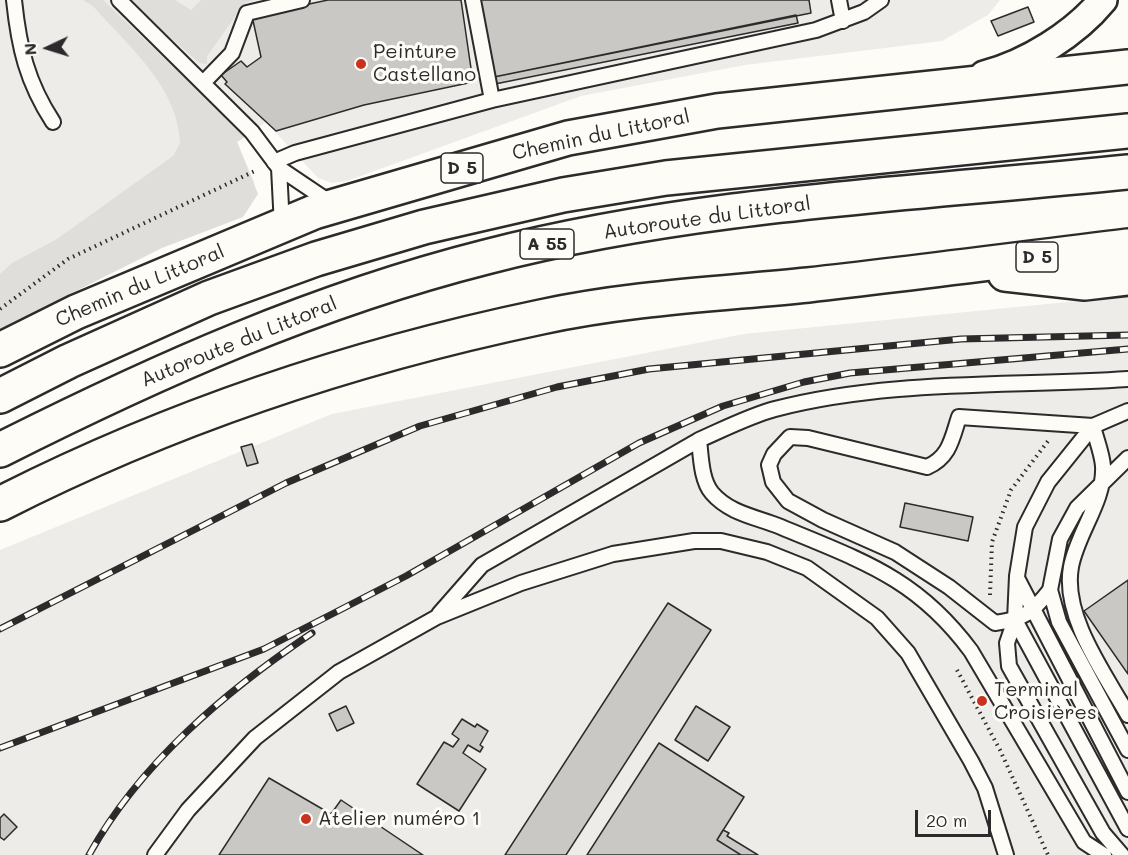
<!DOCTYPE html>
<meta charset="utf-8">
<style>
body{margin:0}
#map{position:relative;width:1128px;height:855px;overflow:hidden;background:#fdfcf7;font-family:Mali,sans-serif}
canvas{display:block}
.north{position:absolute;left:18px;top:18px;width:60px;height:60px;-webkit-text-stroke:4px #fdfcf7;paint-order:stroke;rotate:266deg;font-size:16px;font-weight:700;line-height:24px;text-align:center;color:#2b2b2b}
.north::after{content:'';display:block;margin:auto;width:21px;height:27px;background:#2b2b2b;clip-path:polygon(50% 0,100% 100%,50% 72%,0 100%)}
.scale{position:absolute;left:915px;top:810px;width:76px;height:27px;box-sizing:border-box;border:3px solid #2b2b2b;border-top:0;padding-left:8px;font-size:18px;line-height:21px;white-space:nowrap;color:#2b2b2b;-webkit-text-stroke:4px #fdfcf7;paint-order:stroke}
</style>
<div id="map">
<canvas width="1128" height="855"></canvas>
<div class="north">N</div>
<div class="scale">20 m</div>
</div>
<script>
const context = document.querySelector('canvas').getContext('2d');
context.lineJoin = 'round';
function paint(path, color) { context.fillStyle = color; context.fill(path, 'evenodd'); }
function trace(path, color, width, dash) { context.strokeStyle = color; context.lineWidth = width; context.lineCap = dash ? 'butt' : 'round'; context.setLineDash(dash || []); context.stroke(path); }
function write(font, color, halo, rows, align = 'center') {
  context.font = font + ' Mali,sans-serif'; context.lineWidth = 6; context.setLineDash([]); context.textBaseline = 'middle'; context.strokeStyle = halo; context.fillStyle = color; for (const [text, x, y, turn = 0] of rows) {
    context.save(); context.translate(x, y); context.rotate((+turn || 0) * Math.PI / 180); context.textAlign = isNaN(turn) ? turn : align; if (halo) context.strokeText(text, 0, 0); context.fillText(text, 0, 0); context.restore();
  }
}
paint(new Path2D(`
 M0,0H1000L988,15L942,41L745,65L581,96L347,181L332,183L318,178L266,122L237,142L255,184L0,325Z
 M1128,296V855H0V550L332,414L744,334Z`), '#edece8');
paint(new Path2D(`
 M83,0H103L246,136L237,142L258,194L243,217L162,248L0,329V274L12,263L57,239L173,156L180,143C178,86 128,46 93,6Z
 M128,0H175L191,10L201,0H254L245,3L207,56V64L199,63Z`), '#dfdeda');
const building = new Path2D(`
 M328,0H461L473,82L364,105L276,131L225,84L227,82L221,75L241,61L247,67L261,57L252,16Z
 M478,0H809L811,13L494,77Z
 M1028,7L1034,22L998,36L991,21Z
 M796,15L798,23L495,84L494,77Z
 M252,444L258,463L247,466L241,447Z
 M905,503L973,517L968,541L900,527Z
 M1128,580V674L1084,611Z
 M668,603L711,630L566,855H505Z
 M346,706L354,723L337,731L329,714Z
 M696,706L730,727L708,761L675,740Z
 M462,719L475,727L477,724L488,731L480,745L483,747L480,752L468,745L463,753L486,769L459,811L417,784L444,742L453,747L459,739L452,734Z
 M659,743L744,797L717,840L741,855H587Z
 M269,778L331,814L341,800L423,855H219Z
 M4,814L17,827L4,840L0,837V818Z
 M723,830L729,833L727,836L758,855H741L717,840Z`);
paint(building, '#c9c8c4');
trace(building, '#2b2b2b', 1.5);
const service = new Path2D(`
 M14,0C19,48 27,82 53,122
 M119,0L252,132L279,168L331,203
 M473,0L492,100
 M839,0L843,21
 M203,83L232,53L247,13L302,0
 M274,162L295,153L492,100L816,30L864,12L881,0
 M279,168L282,226
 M1093,426C1096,439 1102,453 1103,466C1105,501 1077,533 1071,567C1062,616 1105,674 1128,715
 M1128,458L1077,508L1060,539L1050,590L1059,622L1128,750
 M1017,578L1128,792
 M1050,590C1032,613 1024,619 995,623L949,587L895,552L823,520L788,501L773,482L769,465L774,454L790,437L808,438L927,467C950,457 952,438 959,417L1093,426
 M439,614L482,565L699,440
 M1015,620L1128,829
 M155,855L188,810L255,738L339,672L437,617L521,583L613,554L694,541H721L767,552L807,568L877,618L908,653L971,761L985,788L1006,855
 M1104,855L1084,842L971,651C917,578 862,561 781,527C757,517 730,514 712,493C701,480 701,456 699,440C724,429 749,416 775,409C890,379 1011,387 1128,379
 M1122,855L1103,833L1009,666L1007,643L1015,620L1017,576L1025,527L1048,482L1093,426L1128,411`);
const minor = new Path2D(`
 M984,75C1027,64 1075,34 1103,0`);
const primary = new Path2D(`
 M1005,274L1085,283L1128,278
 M0,350L76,312L314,212L568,138L717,111L1128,67
 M0,504C169,418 355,356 541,317C629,298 719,294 808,285C915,273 1021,259 1128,246`);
const motorway = new Path2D(`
 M0,396L69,361L209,298L316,259L424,227L563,195L666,178L1128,131
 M0,450C157,371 316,300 486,257C695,203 914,194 1128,172`);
trace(service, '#2b2b2b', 18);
trace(minor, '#2b2b2b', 32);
trace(primary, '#2b2b2b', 38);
trace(motorway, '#2b2b2b', 38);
trace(new Path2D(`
 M0,309L68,259L257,170
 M990,595L992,542L1011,490L1048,441
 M957,670L1000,750L1048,855`), '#2b2b2b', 4, [1.5, 4.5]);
trace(service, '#fdfcf7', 14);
trace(minor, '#fdfcf7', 27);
trace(primary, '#fdfcf7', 33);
trace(motorway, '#fdfcf7', 33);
const rail = new Path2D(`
 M0,629L286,483L420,426L557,387L649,369L961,339L1128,335
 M0,748L264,649L406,576L639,443L723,406L804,382L850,373L1128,349
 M89,855C140,763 226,691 312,633`);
trace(rail, '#2b2b2b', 7);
trace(rail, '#fdfcf7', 4.5, [14]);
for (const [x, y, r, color] of [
 [361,64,6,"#c8321e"],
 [982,701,6,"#c8321e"],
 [306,819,6,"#c8321e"]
]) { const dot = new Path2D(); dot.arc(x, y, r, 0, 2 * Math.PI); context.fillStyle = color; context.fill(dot); trace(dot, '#fdfcf7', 2); }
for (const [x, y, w] of [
 [462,168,42],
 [547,244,54],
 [1037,257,42]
]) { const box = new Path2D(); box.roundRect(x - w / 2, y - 15, w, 30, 4.5); context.fillStyle = '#fdfcf7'; context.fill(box); trace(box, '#2b2b2b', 1.5); }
write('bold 18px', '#2b2b2b', null, [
 ["D 5",462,168],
 ["A 55",547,244],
 ["D 5",1037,257]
]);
write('20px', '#2b2b2b', '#fdfcf7', [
 ["Peinture",373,52],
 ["Castellano",373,75],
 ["Terminal",994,690],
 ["Croisières",994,713],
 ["Atelier numéro 1",318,819]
], 'left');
write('20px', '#2b2b2b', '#fdfcf7', [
 ["Chemin du Littoral",601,135,-12],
 ["Autoroute du Littoral",707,218,-8],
 ["Chemin du Littoral",140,286,-23],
 ["Autoroute du Littoral",239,342,-22]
]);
</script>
